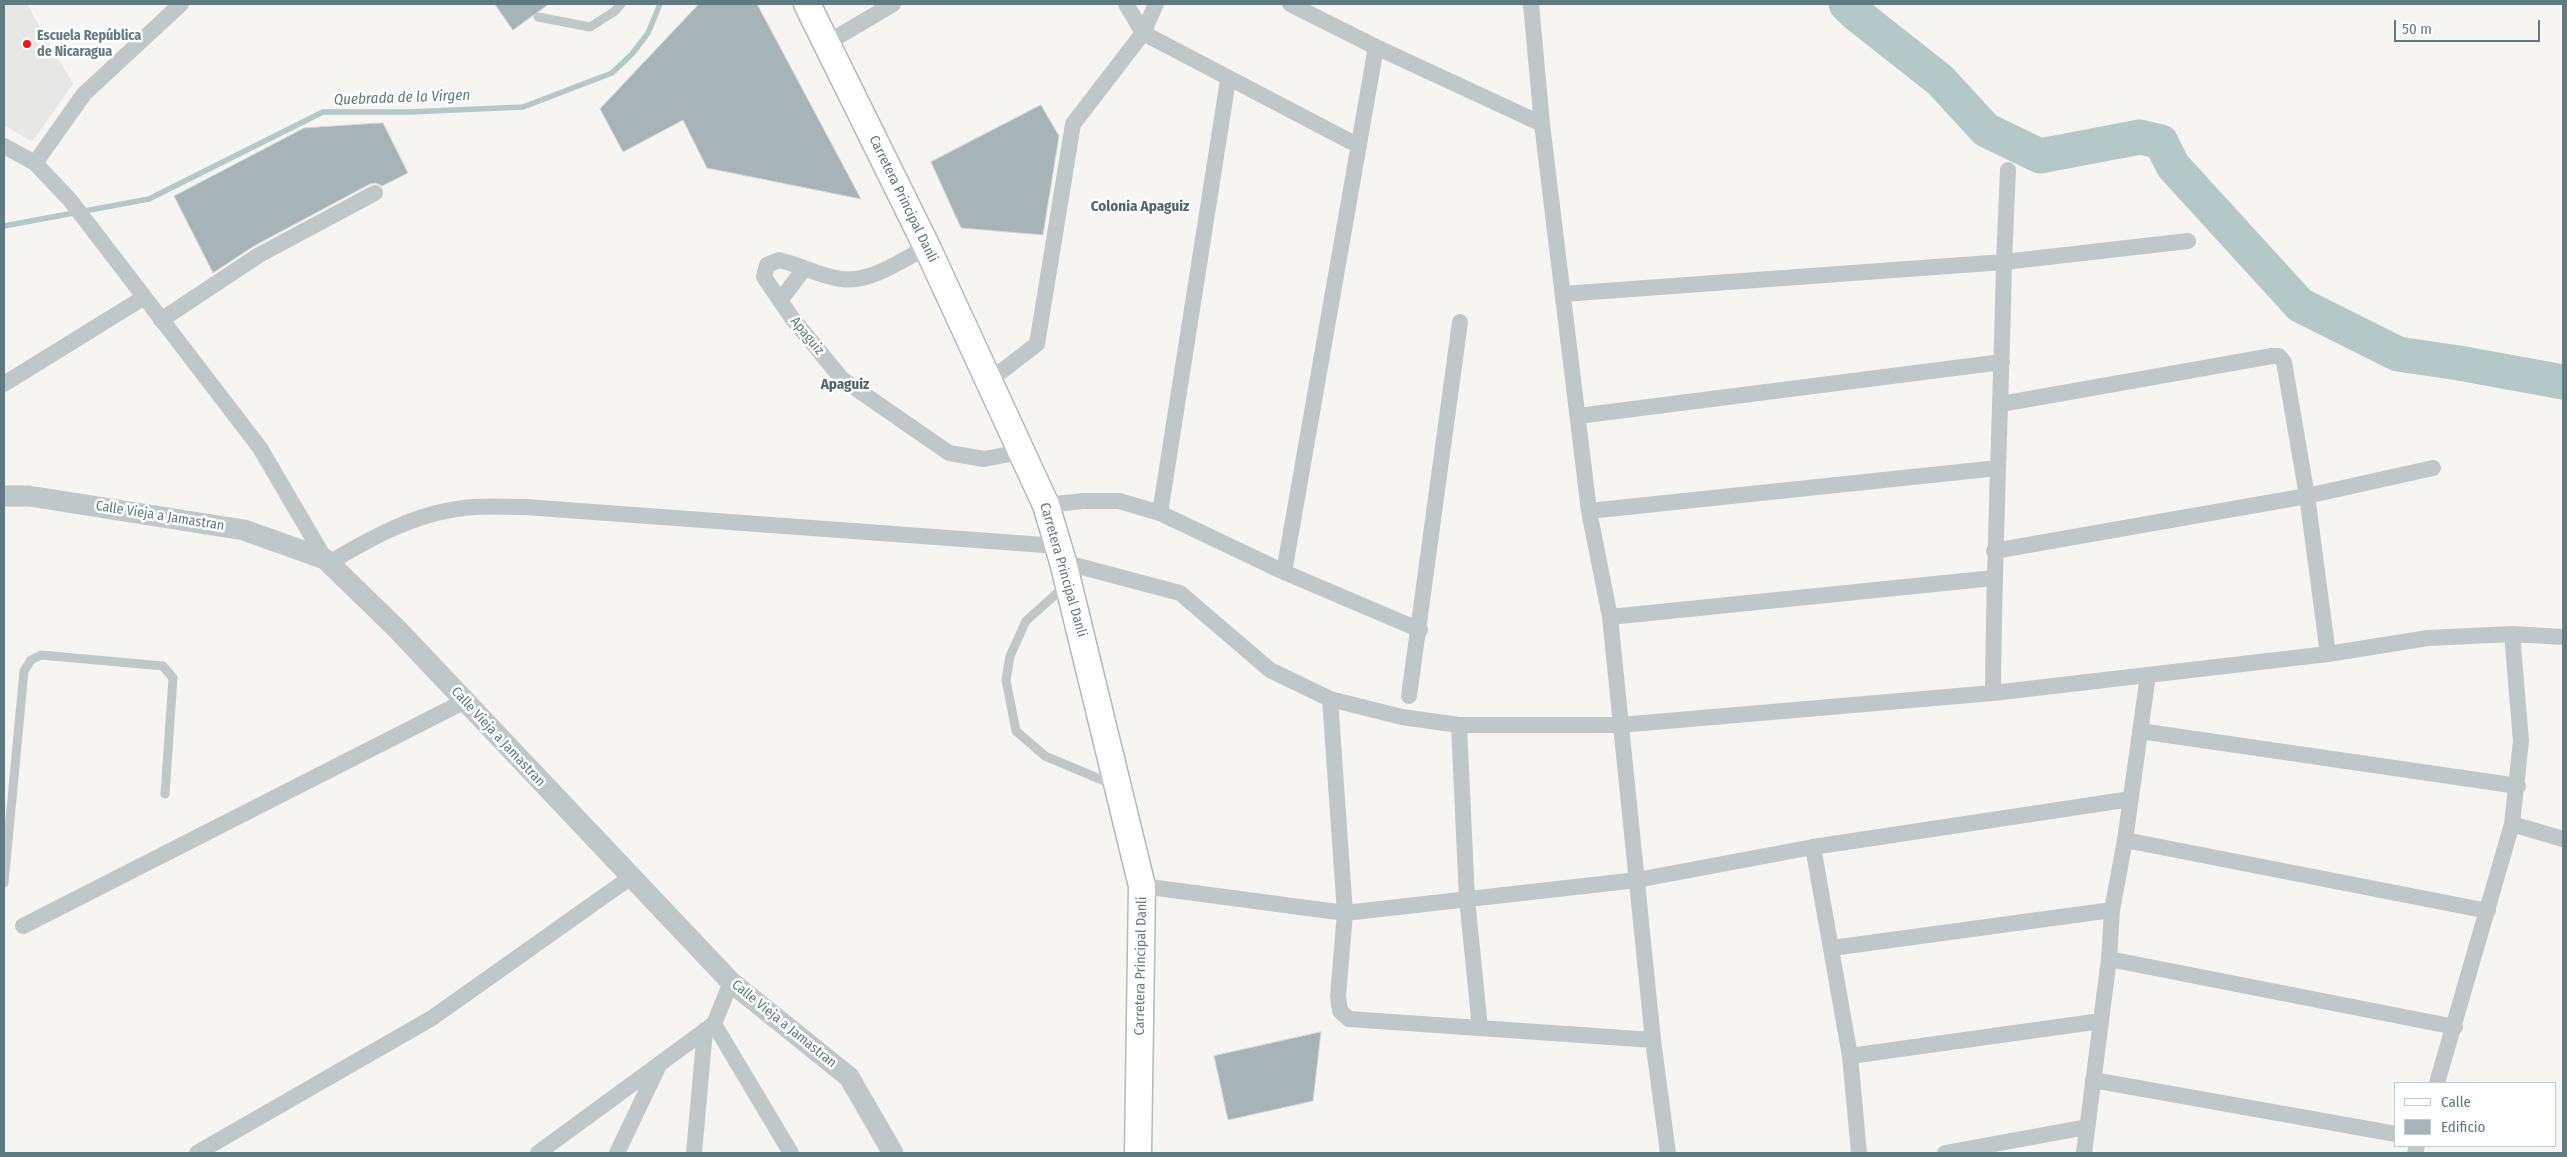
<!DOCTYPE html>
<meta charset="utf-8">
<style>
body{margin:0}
#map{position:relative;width:2567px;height:1157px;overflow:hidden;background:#f6f5f2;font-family:"Fira Sans Condensed",sans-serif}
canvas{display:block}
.frame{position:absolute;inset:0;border:5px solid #5f7a80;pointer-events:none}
.legend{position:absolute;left:2394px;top:1082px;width:162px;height:65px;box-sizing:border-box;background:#fff;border:1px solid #bfcacc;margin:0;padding:6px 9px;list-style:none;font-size:15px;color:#5f7a80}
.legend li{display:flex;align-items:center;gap:10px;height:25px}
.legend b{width:25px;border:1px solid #bfcacc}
.scale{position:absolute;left:2394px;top:20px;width:146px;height:22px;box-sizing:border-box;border:2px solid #5f7a80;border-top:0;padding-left:6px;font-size:15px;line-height:18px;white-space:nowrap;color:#5f7a80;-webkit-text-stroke:4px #fff;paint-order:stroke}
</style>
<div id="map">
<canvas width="2567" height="1157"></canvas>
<div class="frame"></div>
<ul class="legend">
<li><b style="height:6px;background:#fff"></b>Calle</li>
<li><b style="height:14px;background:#a7b4b7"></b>Edificio</li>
</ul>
<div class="scale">50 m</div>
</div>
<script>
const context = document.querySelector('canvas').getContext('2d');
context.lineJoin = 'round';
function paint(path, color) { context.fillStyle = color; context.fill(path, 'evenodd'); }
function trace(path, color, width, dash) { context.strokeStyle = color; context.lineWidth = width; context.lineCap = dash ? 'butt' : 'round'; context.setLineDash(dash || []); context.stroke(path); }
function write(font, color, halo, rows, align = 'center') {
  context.font = font + ' "Fira Sans Condensed",sans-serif'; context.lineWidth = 5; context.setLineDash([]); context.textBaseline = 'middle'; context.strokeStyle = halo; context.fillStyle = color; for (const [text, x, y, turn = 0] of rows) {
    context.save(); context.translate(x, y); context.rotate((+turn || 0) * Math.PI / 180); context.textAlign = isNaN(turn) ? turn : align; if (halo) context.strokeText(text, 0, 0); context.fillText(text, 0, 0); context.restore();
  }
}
paint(new Path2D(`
 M4,4H27L73,84L32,142L4,125Z`), '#e7e7e6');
trace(new Path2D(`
 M4,226L149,199L323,112H409L523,107L612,73L632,54L648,33L660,4`), '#b4c8c8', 5.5);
trace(new Path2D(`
 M1846,4L1855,13L1940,80L1986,130L2040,156L2140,137L2161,142L2173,166L2300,305L2398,354L2459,363L2563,382`), '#b4c8c8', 35);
const building = new Path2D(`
 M495,4H549L513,30Z
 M699,4H757L861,199L707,168L683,120L623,152L600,109Z
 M1041,105L1059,136L1043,235L961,228L931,162Z
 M383,123L408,173L382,186L376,183L370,184L254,246L213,273L174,196L304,128Z
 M1321,1032L1313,1101L1228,1120L1214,1056Z`);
paint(building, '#a7b4b7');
trace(building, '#d8d7d5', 1);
const primary = new Path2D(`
 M807,4L927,247L1046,505L1063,562L1142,886L1138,1153`);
trace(primary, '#b1b9bb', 29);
trace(new Path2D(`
 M538,17L590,27L615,11L621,4
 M1066,585L1026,621L1010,656L1006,680L1016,731L1045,756L1114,785
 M4,883L24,671L31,660L41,655L163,666L173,678L165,794`), '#c0c7c9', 9);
trace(new Path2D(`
 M1126,4L1143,33L1359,146
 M1290,4L1376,47L1542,124
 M1531,4L1542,124L1589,511L1610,617L1653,1040L1668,1153
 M827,43L893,4
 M4,146L35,163L70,200L260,448L325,559
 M35,163L84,94L181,4
 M2008,170L2004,262L2188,241
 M927,247C902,260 871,283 841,279C819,276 800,265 779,260L767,265L764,277L792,318L842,379L949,453L984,459L1020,452
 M1563,294L2004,262C2001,406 1994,549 1993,693
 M780,301L803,270
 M161,320L259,255L375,193
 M989,381L1037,344L1073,124L1143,33L1156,4
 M4,384L143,298
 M2001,404L2272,356H2279L2284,362L2307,496L2328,654
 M1578,416L2002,362
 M1046,505L1083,501H1119L1160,513L1284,572L1420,630
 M1589,511L1998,468
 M1160,513L1228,80
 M1994,551L2307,496L2433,468
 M1063,562L1180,593L1270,670L1330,699L1402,717L1459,725H1620L1993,693L2328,654L2428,638L2512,634L2563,637
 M329,563C374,536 421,510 475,507C492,506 509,507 525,507L1058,546
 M1284,572L1376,47
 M1610,617L1994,578
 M1409,696L1460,322
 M1330,699L1345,913L1338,996L1340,1011L1349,1019L1653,1040
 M1459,725L1467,899L1480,1028
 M2140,731L2518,786
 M2512,824L2563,839
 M2125,840L2488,911
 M1813,847L1850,1056L1859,1153
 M1142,886L1345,913L1637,880L1813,847L2131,799
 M23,926L465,701
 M1832,948L2112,910
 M2109,959L2455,1027
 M714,1024L791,1153
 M1850,1056L2101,1021
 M2093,1080L2396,1134
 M2437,1083L2512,824L2521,741L2512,634
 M197,1153L432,1018L631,877
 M538,1153L714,1024L731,982
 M617,1153L659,1065
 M694,1153L705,1030
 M1945,1153L2087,1127
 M2084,1153L2109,959L2112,910L2125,840L2148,675
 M2415,1153L2417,1146`), '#c0c7c9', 16);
trace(new Path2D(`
 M4,496H29L244,530L325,559L397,629L731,982L849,1077L893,1153`), '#c0c7c9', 21);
trace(primary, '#fff', 26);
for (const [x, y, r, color] of [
 [27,44,5,"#f1171c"]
]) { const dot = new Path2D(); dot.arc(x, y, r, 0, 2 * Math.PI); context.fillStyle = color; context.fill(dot); trace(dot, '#fff', 2); }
write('bold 14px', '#5f7a80', '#fff', [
 ["Escuela República",37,36],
 ["de Nicaragua",37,52]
], 'left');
write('14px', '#5f7a80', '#fff', [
 ["Carretera Principal Danli",903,199,64],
 ["Apaguiz",807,336,51],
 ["Calle Vieja a Jamastran",160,516,9],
 ["Carretera Principal Danli",1063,570,74],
 ["Calle Vieja a Jamastran",498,737,47],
 ["Carretera Principal Danli",1141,966,-89],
 ["Calle Vieja a Jamastran",784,1024,39]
]);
write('italic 15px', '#597b7c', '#fff', [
 ["Quebrada de la Virgen",402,98,-2]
]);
write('bold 15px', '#51666a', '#fff', [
 ["Colonia Apaguiz",1140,207],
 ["Apaguiz",845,385]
]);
</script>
